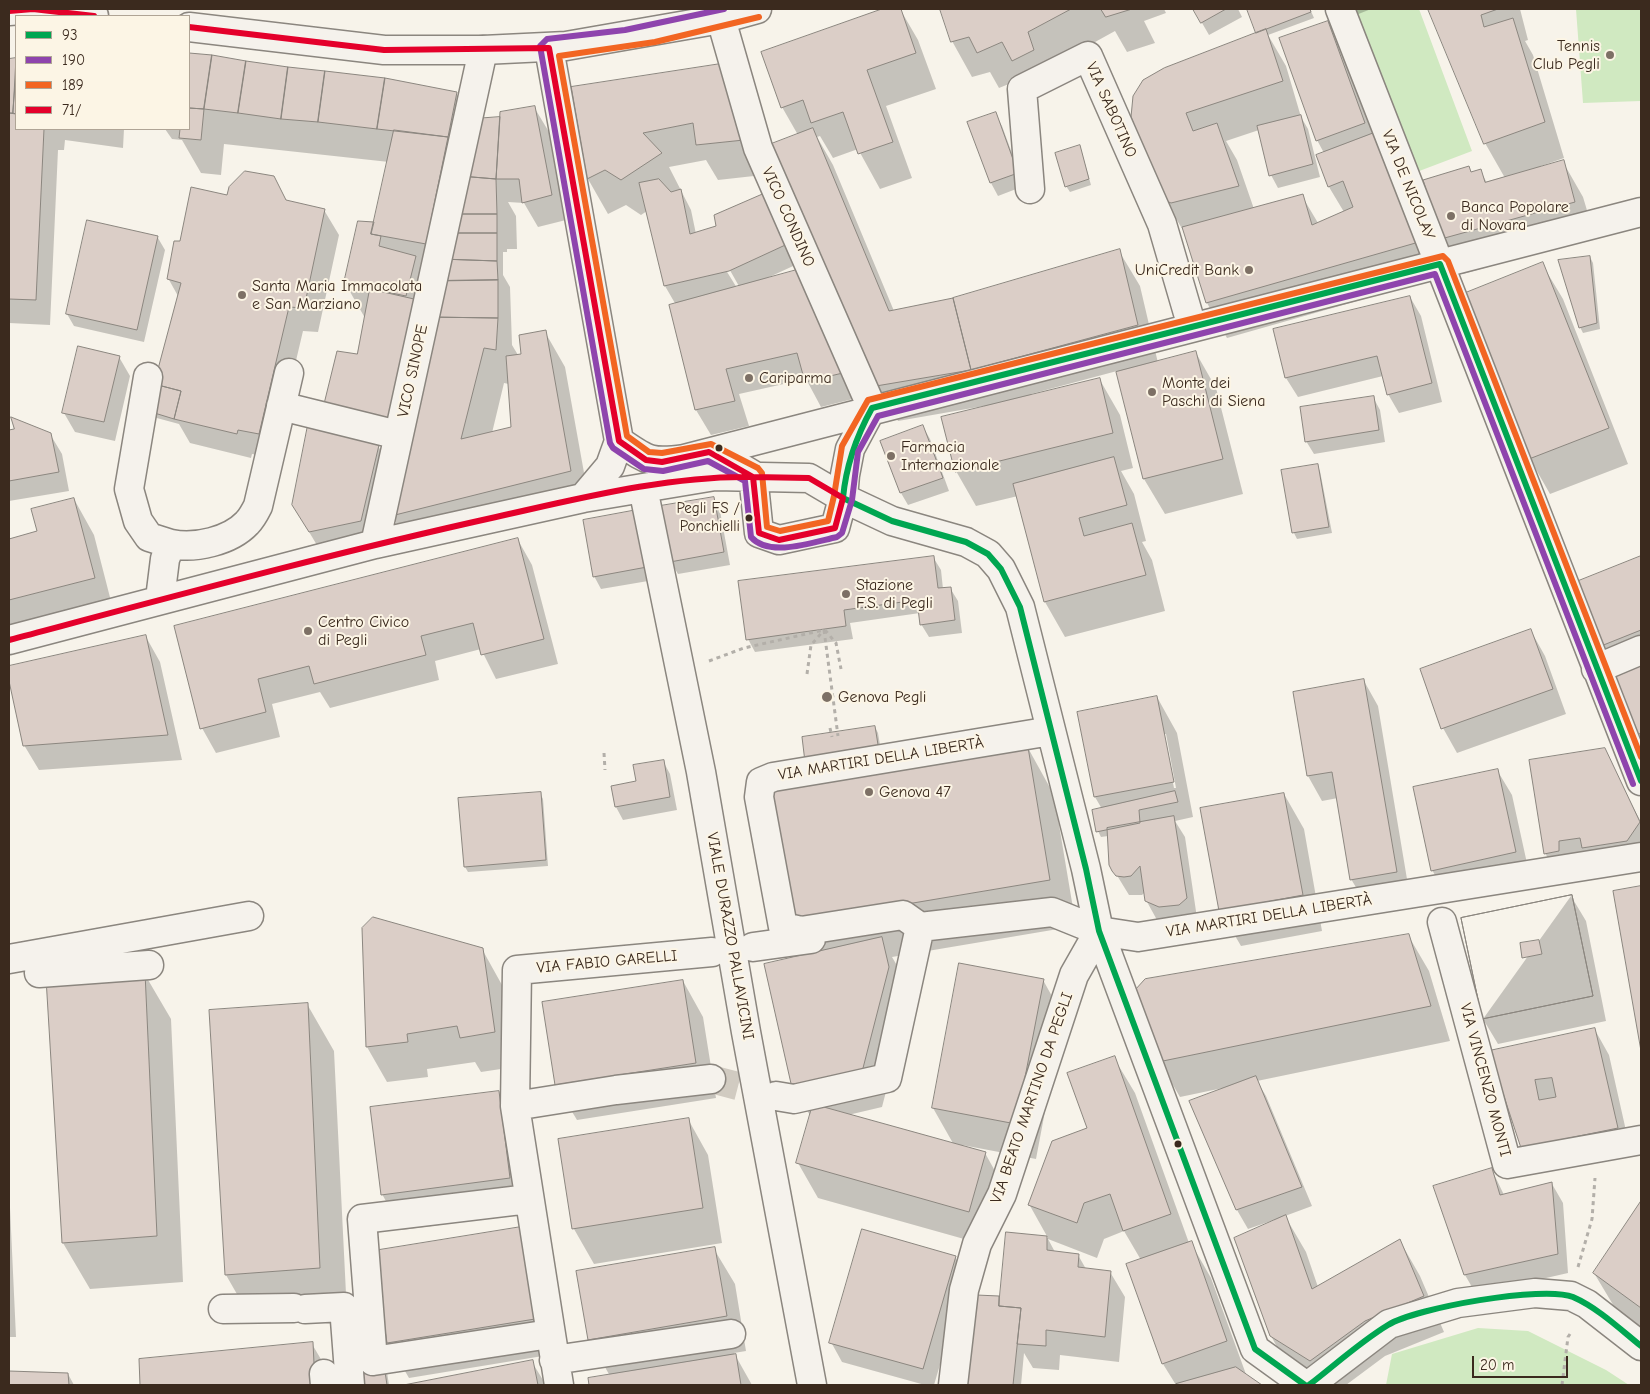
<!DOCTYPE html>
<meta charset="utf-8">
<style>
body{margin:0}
#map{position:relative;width:1650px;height:1394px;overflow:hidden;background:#f7f3ea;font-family:"Comic Neue",sans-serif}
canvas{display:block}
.frame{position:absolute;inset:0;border:10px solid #3b2a1e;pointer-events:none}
.legend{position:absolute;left:15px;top:15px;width:175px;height:115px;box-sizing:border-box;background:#fcf5e5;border:1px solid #afa495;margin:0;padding:6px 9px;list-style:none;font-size:15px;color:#3b2a1e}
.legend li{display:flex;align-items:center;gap:10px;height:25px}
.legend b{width:25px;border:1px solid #afa495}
.scale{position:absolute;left:1472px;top:1356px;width:96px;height:22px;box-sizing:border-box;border:2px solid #3b2a1e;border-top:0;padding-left:6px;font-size:15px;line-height:18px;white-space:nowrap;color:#3b2a1e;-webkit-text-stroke:4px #fcf5e5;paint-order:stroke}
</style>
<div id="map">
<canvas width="1650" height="1394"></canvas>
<div class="frame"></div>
<ul class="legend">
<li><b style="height:6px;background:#00a651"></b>93</li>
<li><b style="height:6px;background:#8e44ad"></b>190</li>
<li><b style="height:6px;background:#f26522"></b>189</li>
<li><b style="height:6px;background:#e4002b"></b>71/</li>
</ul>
<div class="scale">20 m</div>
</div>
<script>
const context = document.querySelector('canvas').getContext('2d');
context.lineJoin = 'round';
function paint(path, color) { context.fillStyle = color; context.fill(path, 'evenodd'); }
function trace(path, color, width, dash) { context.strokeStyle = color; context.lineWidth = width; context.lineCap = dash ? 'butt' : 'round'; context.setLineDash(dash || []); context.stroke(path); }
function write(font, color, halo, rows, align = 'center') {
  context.font = font + ' "Comic Neue",sans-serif'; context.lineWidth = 4; context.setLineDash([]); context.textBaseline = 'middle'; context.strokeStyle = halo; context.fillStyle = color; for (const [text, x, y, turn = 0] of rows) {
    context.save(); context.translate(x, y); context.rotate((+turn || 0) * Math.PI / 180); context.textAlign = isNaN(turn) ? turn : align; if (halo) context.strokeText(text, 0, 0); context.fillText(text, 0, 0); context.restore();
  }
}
paint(new Path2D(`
 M1360,9H1419L1472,151L1414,173L1354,11Z
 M1576,9H1641V101L1583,103Z
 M1478,1328L1528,1331L1606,1370L1629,1385H1386L1392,1354Z`), '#d0e9c1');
paint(new Path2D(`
 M886,9H900L918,40L936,89L886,106L912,178L880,189L858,149L833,158L820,136L817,137L833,165L894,311L954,299L1119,251L1140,286L1158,363L1196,353L1216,388L1243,494L1165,514L1144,479L1117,371L1031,394L1032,396L1100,380L1120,415L1133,468L1121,471L1134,494L1146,541L1142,542L1152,560L1165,611L1065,637L1045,602L1018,496L976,506L956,471L984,406L898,421L877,386L768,147L798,135L782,107L763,53Z
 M941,9H1164L1166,13L1144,21L1155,43L1127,52L1115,31L1048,68L999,88L990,72L972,77L952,41Z
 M1194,9H1238L1242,17L1209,35Z
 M1248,9H1310L1314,18L1268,35L1286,66L1301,117L1308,129L1320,177L1278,188L1271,175L1259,130L1226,141L1237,160L1254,209L1302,196L1318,223L1344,212L1329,187L1318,156L1324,153L1317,140L1328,22L1348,57L1438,278L1227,338L1207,303L1186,235L1164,199L1132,117L1258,34Z
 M1352,9H1371L1356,15Z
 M1429,9H1520L1528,40L1525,41L1533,55L1564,158L1541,166V168L1563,162L1583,197L1595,237L1463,274L1443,239L1468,167L1472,173L1480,170L1487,183L1505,178L1485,143Z
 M189,55L456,93L473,122L502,118L534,107L549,132L566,220L538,227L524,203L508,202L516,216L517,249H507V252H503V275L510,287L512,345L518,355H522L545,332L565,367L590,506L412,551L391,514L330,567L293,505L358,356L365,318L345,283L375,224L389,162L224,144L221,175L201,173L182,140L172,139L165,129H189ZM504,383L509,384L512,428L492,433ZM377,444L401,451L398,480Z
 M16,59V129H124L123,148L65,140L64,150H58L50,325L9,323V60Z
 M727,64L763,175L718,180L706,160L669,167L691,210L696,234L718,227L766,193L804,261L765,279L803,270L861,397L821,407L806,379L739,394L749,426L711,435L696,410L676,305L665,286L647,211L641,215L626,205L608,214L588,179L572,88ZM727,265L740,288H737L724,267Z
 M995,113L1002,126L1024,186L998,196L991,183L969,123Z
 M1080,146L1091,185L1070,192L1066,186Z
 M273,177L287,202L324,210L339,235L318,332L303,331L273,458L252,454L251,458L190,443L179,424L153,417L178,296L168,278L181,243L228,197Z
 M158,238L165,250L144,342L74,326L67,314Z
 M1590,257L1593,263L1600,329L1583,333L1580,327Z
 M1542,264L1563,299L1628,464L1550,494L1530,459Z
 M1410,297L1421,316L1442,402L1399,413L1388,394L1383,376L1298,397L1286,378L1275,330Z
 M119,357L130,376L115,441L75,432L64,413Z
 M1373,397L1380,410L1385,442L1314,454L1306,441Z
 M923,427L930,439L949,491L908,505L901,493Z
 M15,430L50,434L62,454L69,491L9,501V432Z
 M1317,465L1320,471L1332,533L1297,539L1294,533L1282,471Z
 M713,498L720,511L730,565L678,574L671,562Z
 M74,499L94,535L114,613L9,640V540L39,532Z
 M637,512L654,580L601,589L594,576Z
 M518,540L532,565L558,664L496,679L481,649L435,661L439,680L330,708L320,692L272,704L280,737L216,753L202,728L176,627Z
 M933,557L941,570L943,589L950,588L958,601L962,633L929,637L921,624L920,613L850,623L853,639L755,652L748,639Z
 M1641,557V740L1620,676L1603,645L1578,583Z
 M1531,631L1545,656L1566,714L1457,753L1443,728Z
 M146,637L160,662L182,760L39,770L24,745L9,667Z
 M1364,681L1378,706L1410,897L1366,904L1351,879L1338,798L1322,801L1308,776Z
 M1157,697L1177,733L1193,817L1175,821L1185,837L1197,918L1171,926L1157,920L1146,900L1145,892L1142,895H1129L1110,864L1108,836L1101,837L1098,831L1102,809L1095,797L1079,713ZM1163,734H1166L1176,788H1174Z
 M875,727L878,733L882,757L810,768Z
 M1028,748L1054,795L1076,926L892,957L902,974L909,1003L882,1107L848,1115L954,1145L933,1108L1043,980L1063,1016L1036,1159L962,1145V1147L985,1153L1005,1189L989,1246L818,1198L798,1163L811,1117L793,1087L807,955L789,924Z
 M1604,750L1641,822V865L1560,878L1545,853Z
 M663,761L670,774L677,810L623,820L616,807L613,787L638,782Z
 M1497,770L1512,795L1530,877L1447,895L1432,870Z
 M540,793L543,799L548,866L468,872L465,867Z
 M1284,794L1304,829L1322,931L1241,946L1220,910Z
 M1641,888V1044L1615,892Z
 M1571,896L1586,921L1606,1021L1498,1044L1483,1019Z
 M1408,935L1429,971L1450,1041L1257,1081L1266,1096L1312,1206L1285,1216L1306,1252L1318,1287L1400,1241L1420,1276L1444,1332L1385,1356L1346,1385H1314L1291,1372L1271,1336L1274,1220L1248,1229L1237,1210L1190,1102L1223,1088L1180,1097L1159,1061Z
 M482,949L502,985L514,1067L481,1072L475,1062L427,1069L428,1077L387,1082L367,1047Z
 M144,973L171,1019L183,1282L90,1289L63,1243Z
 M683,981L703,1017L716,1098L577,1120L556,1085Z
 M307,1004L334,1051L347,1314L253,1322L226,1275L210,1012Z
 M1595,1030L1609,1055L1631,1153L1537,1173L1490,1052Z
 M1114,1058L1135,1093L1189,1243H1191L1211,1278L1247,1377L1259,1385H1176L1163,1364L1128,1265L1141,1260L1124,1231L1104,1239L1097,1258L1048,1239L1055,1252L1078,1255L1086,1269L1110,1272L1125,1297L1119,1362L1060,1355L1059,1370L1033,1368L1024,1353L1021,1385H969L977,1296L999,1297L1000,1300L1007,1234L1048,1238L1029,1204L1088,1129Z
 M498,1092L519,1127L530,1213L402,1230L382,1194Z
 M688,1119L708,1155L722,1243L594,1264L574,1229L559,1140Z
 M1492,1170L1504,1195L1552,1184L1563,1203L1568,1273L1476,1294L1465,1275L1435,1187Z
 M9,1186L16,1337H9Z
 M1641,1203V1327L1615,1308L1594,1273Z
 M520,1228L555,1354L409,1378L388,1342Z
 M714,1249L735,1284L746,1351L734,1353L752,1385H591L590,1380L610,1376L589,1339Z
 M955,1257L966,1276L934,1385H925L842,1362L831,1342Z
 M312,1344L336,1385H141L140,1360Z
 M532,1362L546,1385H411Z
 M350,1370L387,1372L389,1385H353Z
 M9,1373L68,1374L74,1385H9Z`), '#0003');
const building = new Path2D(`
 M882,9H901L916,53L867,70L893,142L858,154L843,112L811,123L803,100L781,108L761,52Z
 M940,9H1071L1028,32L1034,50L1012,61L1002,42L977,53L969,37L951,42Z
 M1101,9H1132L1106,17Z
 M1193,9H1226L1201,23Z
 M1247,9H1310L1311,12L1256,33Z
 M1428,9H1498L1481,15L1484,27L1513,18L1545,122L1484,144Z
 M1328,21L1365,123L1316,141L1279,38Z
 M1266,29L1283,81L1186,113L1193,131L1217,123L1239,186L1171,203L1162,199L1131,117L1133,96L1143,80L1164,68Z
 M189,53L212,55L204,109L189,108Z
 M212,55L246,61L238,113L204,109Z
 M16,58L13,113H9V59Z
 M246,61L288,67L281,119L238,113Z
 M727,63L744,140L696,145L693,123L643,133L662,153L621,180L605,170L587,179L571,87Z
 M288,67L325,71L318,122L281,119Z
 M325,71L385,78L377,129L318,122Z
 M16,74V114L13,113Z
 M385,78L457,92L448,137L377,129Z
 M535,106L552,195L522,203L519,179H496L500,112Z
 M189,108L204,109L201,140L179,138L180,129H189Z
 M996,112L1018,173L990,183L967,122Z
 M9,113L16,114V129H44L36,300L9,299Z
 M1301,115L1313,164L1269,176L1257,126Z
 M500,117L496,179L460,176L473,119Z
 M813,128L889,311L953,298L971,370L876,386L766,146Z
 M394,130L448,137L426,244L371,234Z
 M1374,133L1419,242L1206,303L1182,227L1303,194L1312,225L1353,207L1343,181L1328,187L1316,155Z
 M1080,145L1089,179L1065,187L1055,153Z
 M1564,160L1575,202L1441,239L1423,180L1469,166L1471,172L1481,169L1485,182Z
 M245,171L274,176L286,200L325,209L304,308L289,307L259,434L238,430L237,434L174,419L181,391L154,384L181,283L167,279L174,241H180L191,187L227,195L229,187Z
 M460,176L496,179L497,214H452Z
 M659,179L671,192L681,189L690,234L716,226L714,215L767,192L794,241L729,271L664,286L639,183Z
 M452,214H497V233H447Z
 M87,220L158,236L137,330L66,314Z
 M358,221L374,222L371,234L381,236L379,246L416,256L406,296L344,283Z
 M447,233H497V261L441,259Z
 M1120,249L1138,325L971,370L953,298Z
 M1590,256L1597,323L1579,328L1558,260Z
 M441,259L497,261L498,280L435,281Z
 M1543,262L1609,428L1529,459L1463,294Z
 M804,268L847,372L805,382L797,353L726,369L735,401L695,410L669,305Z
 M498,280V318L427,317L435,281Z
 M370,289L414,299L387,426L323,408L337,351L357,354Z
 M1410,296L1432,383L1387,395L1377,356L1285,378L1273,329Z
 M427,317L498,318L496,350L484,348L461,439L511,427L506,356L521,354L519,335L546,330L571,471L391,516Z
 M78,346L120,356L104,422L62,413Z
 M1196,351L1223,459L1143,479L1116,372Z
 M1100,378L1113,433L955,472L941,417Z
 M154,384L181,391L174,419L148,411Z
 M1374,396L1379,430L1305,442L1300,407Z
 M11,417L51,433L59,472L9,481V430L14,429Z
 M308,425L379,445L361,521L309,532L292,505Z
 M923,425L943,478L900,493L880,441Z
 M1114,457L1127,505L1079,518L1084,536L1132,523L1146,575L1044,602L1013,484Z
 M1318,464L1329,527L1292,533L1281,470Z
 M714,497L724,552L670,562L660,506Z
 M74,498L95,578L9,600V539L37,531L31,509Z
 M637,510L647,567L593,577L583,520Z
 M518,538L544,639L481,655L473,623L421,636L426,655L314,684L309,666L258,679L266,712L200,729L174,626Z
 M934,556L938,588L951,587L955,620L920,625L917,600L844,610L846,626L746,640L738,581Z
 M1641,556V630L1601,646L1576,582Z
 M1531,629L1553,689L1441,729L1420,669Z
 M146,635L168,735L23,746L9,681V666Z
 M1641,666V733L1637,735L1613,678Z
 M1364,679L1397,872L1350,880L1332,772L1307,776L1293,692Z
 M1157,696L1174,782L1094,797L1077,712Z
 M875,726L879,751L805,762L802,737Z
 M1028,747L1050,880L788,924L765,791Z
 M1605,748L1640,822L1627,841L1582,848L1580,838L1559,841V851L1544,854L1529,760Z
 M664,760L670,797L615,807L611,786L636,781L633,765Z
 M1498,769L1516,852L1431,871L1413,787Z
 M1175,791L1178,802L1139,810L1140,823L1096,832L1092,810Z
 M541,792L546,860L464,867L458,798Z
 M1284,793L1303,895L1219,911L1200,808Z
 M1174,816L1187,898L1179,905L1159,907L1145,901L1140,866L1131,876L1124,877L1116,876L1112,871L1109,865L1107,828Z
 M1641,886V1051L1613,891Z
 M1572,895L1593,996L1482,1019L1461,918ZM1539,940L1542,954L1522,958L1520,943Z
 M1572,895L1593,996L1482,1019L1461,918Z
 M373,917L483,948L495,1032L460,1038L457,1026L407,1034L408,1042L366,1047L362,928Z
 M1409,934L1431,1006L1158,1062L1135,990L1145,979Z
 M882,937L889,967L862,1072L792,1088L764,964Z
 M959,963L1044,979L1016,1124L932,1108Z
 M145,972L157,1236L62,1243L46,978Z
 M683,980L696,1063L555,1085L542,1002Z
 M308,1003L320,1268L225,1275L209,1010Z
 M1595,1028L1618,1128L1521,1148L1489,1051ZM1552,1078L1556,1097L1539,1100L1535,1080Z
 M1115,1056L1171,1214L1123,1231L1110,1194L1084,1203L1077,1223L1028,1205L1052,1141L1087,1128L1067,1073Z
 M1256,1076L1302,1187L1236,1210L1189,1101Z
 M499,1091L510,1178L381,1195L370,1107Z
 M813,1104L986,1152L969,1212L796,1163Z
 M689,1118L703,1208L572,1229L558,1139Z
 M1492,1168L1500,1195L1552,1182L1558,1254L1464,1275L1433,1186Z
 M1641,1201V1308L1593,1273Z
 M1286,1215L1312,1289L1400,1239L1424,1296L1365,1321L1310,1361L1270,1336L1234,1238Z
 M521,1227L535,1319L387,1343L373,1251Z
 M862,1229L956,1256L923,1369L829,1343Z
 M1006,1232L1047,1236V1250L1079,1254L1078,1267L1111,1271L1105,1337L1046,1330V1346L1017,1344L1021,1308L999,1306Z
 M1192,1241L1227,1341L1162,1364L1126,1264Z
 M715,1247L727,1316L588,1340L576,1271Z
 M976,1295L999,1296V1306L1021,1308L1013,1385H967Z
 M313,1342L315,1385H140L139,1359Z
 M736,1354L741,1385H589L588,1378Z
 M533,1360L538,1385H404Z
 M384,1365L387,1385H351L349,1369Z
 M1236,1367L1262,1385H1176V1384Z
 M9,1371L68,1373L69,1385H9Z`);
paint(building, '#dbcec7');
trace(building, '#8b867f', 1);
trace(new Path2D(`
 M711,1079L776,1096`), '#d1cbc1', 28, [28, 14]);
const minor = new Path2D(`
 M1340,9L1641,781
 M721,19L758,148L872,408
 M549,48L619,441L610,466L583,498
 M1030,189L1022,89L1088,56L1162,224L1192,327
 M148,377L129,489L138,521L149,537L171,544L165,559L160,599
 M281,406L398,435
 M619,441C647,460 650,464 684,459L1641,212
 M738,466L753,475L759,533L779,540L835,528L843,498L845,475L850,449L872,408
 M643,488L701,772L746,1032L812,1385
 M171,544C195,549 230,541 247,523C252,518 255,512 258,506L289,373
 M375,544L483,50
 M9,640L375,544L583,498L715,476L809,478L843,498L892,521L966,542L988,554L1001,569L1020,607L1086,869L1099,931L1255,1349L1305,1385
 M1596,669L1641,650
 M1442,922L1507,1164L1641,1140
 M920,927L903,915L801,931L783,927L759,797L761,782L773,777L1051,731
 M753,947L811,939
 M9,959L249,916
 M39,973L149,965
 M776,1096L794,1099L887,1078L920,927L1052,912L1099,931L1138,937L1641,857
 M515,1106L616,1090L711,1079
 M529,1199L362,1219L373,1361L550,1334
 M223,1309L294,1308
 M305,1309L344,1307L350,1385
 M554,1360L731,1334
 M324,1374L325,1385
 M559,1385L515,1106L517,970L712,952
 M953,1385L964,1290L977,1244L1002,1194L1074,975L1099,931
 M1309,1385L1389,1324L1458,1303L1535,1293L1571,1296L1587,1304L1641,1346`);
const major = new Path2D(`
 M9,11L33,9L94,16
 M189,27L384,50H483L566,46L721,19L757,9`);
trace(minor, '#8b867f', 31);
trace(major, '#8b867f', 31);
trace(new Path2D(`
 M824,630L838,736
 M825,630L836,643L841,669
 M709,661L744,648L824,630
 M807,674L811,645L824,630
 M830,728L832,737
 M604,753L605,770
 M1578,1267L1592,1219L1595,1178
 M1562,1385L1568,1337L1572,1331`), '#b3afa9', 3, [4, 4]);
trace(minor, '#f5f2ec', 28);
trace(major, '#f5f2ec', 28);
trace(new Path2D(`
 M1305,1385L1255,1349L1099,931L1086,869L1020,607L1001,569L988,554L966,542L892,521L843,498C846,465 856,437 872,408L1440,264L1641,781
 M1309,1385C1335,1365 1360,1342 1388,1325C1415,1308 1544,1285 1573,1297C1598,1308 1620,1329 1641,1346`), '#00a651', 6);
trace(new Path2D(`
 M724,9L625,30L547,39L540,46L610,443L613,448L644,469L663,471L708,461L745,481L751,537C769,558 814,542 837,537L842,533L852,500L858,452L878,416L1435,274L1633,784`), '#8e44ad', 6);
trace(new Path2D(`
 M759,17L655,42L559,56L627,436L649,452L662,453L711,444L758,468L762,473L767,527L780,531L828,521L834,496L842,446L868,400L1443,256L1448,261L1641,757`), '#f26522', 6);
trace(new Path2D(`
 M9,11L33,9L94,16
 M189,27L384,50L549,48L619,441L646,460L662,462L709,452L753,477
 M753,477L809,478L843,498L835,528L779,540L759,533Z
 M9,640C171,597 333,553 496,517C577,499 671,475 753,477`), '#e4002b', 6);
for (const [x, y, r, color] of [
 [1610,55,5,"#7d7065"],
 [1451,216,5,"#7d7065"],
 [1249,270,5,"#7d7065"],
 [242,295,5,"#7d7065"],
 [749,378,5,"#7d7065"],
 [1152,392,5,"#7d7065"],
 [719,448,4.5,"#3b2a1e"],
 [891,456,5,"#7d7065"],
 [749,518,4.5,"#3b2a1e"],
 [846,594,5,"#7d7065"],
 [308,631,5,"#7d7065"],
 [827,697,6,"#7d7065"],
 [869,792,5,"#7d7065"],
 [1178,1144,4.5,"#3b2a1e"]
]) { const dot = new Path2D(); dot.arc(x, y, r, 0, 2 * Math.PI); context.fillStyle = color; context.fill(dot); trace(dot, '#fcf5e5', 2); }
write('15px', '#3b2a1e', '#fcf5e5', [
 ["Pegli FS /",740,509],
 ["Ponchielli",740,527]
], 'right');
write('16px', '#3b2a1e', '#fcf5e5', [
 ["Tennis",1600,46,"right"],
 ["Club Pegli",1600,64,"right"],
 ["Banca Popolare",1461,207],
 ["di Novara",1461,225],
 ["UniCredit Bank",1239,270,"right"],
 ["Santa Maria Immacolata",252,286],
 ["e San Marziano",252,304],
 ["Cariparma",759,378],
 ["Monte dei",1162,383],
 ["Paschi di Siena",1162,401],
 ["Farmacia",901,447],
 ["Internazionale",901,465],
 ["Stazione",856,585],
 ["F.S. di Pegli",856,603],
 ["Centro Civico",318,622],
 ["di Pegli",318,640],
 ["Genova Pegli",838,697],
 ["Genova 47",879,792]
], 'left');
write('16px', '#3b2a1e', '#fcf5e5', [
 ["VIA SABOTINO",1111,110,66],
 ["VIA DE NICOLAY",1408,185,68],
 ["VICO CONDINO",788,217,66],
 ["VICO SINOPE",413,371,-78],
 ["VIA MARTIRI DELLA LIBERTÀ",881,759,-9],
 ["VIA MARTIRI DELLA LIBERTÀ",1269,916,-9],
 ["VIALE DURAZZO PALLAVICINI",730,936,80],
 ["VIA FABIO GARELLI",607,962,-5],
 ["VIA VINCENZO MONTI",1485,1080,75],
 ["VIA BEATO MARTINO DA PEGLI",1032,1098,-71]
]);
</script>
